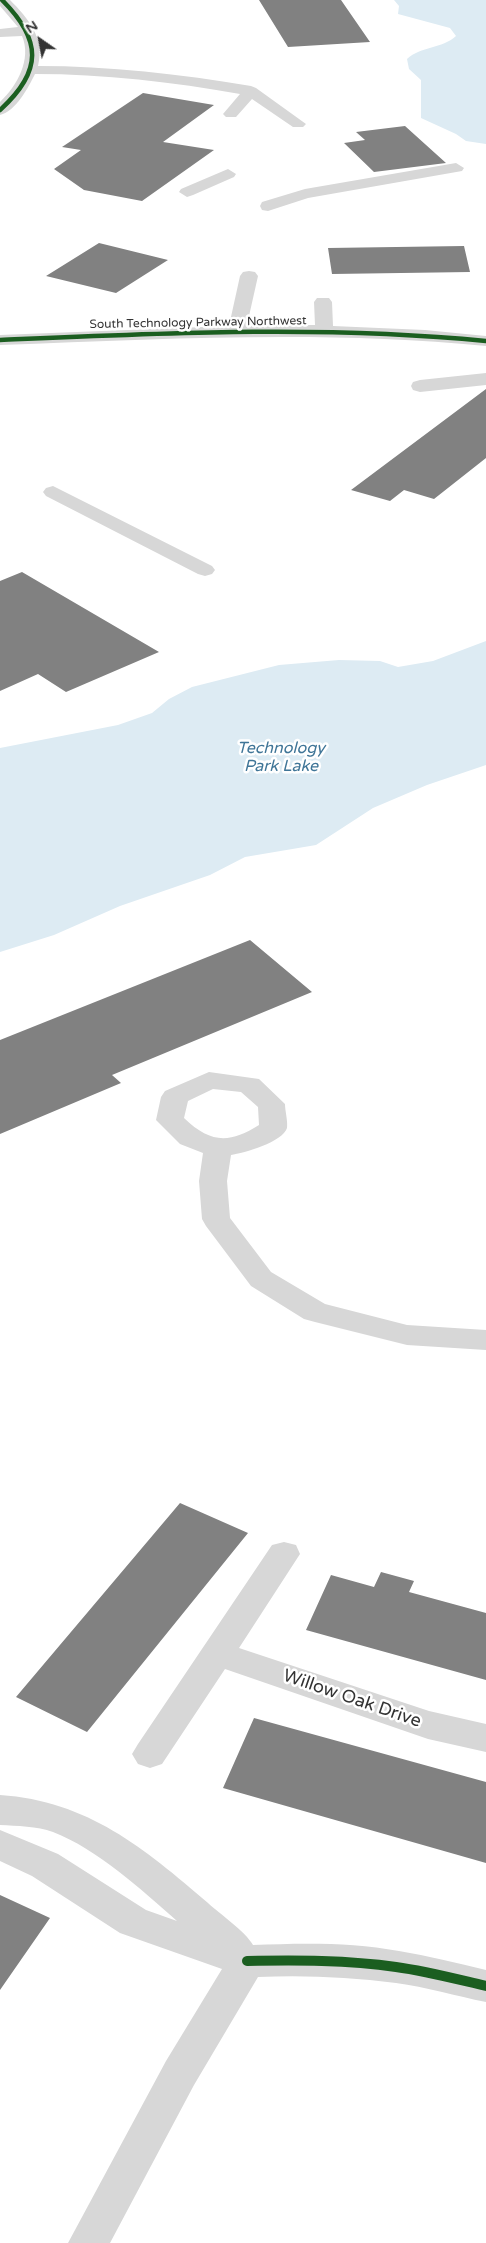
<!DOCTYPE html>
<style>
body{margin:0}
#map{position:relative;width:486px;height:2243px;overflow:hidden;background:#fff;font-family:"Varela Round",sans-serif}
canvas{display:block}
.north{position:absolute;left:15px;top:15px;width:50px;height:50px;-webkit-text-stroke:4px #fff;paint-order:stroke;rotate:327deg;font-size:14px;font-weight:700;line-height:20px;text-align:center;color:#333}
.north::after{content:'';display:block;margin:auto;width:18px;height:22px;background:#333;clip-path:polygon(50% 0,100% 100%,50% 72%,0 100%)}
</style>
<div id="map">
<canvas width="486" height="2243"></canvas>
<div class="north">N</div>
</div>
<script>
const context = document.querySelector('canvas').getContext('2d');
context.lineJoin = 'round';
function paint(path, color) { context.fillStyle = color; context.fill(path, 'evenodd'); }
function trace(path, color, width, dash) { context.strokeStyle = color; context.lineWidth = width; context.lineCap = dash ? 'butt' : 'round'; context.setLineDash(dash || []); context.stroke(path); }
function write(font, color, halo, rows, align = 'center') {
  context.font = font + ' "Varela Round",sans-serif'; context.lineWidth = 5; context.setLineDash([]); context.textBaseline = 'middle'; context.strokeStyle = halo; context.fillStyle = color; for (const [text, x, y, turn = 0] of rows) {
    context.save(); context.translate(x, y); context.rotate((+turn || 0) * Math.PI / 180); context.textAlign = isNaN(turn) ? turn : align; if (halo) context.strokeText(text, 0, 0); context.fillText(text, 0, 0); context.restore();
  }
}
paint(new Path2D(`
 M394,0H486V144L466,141L456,134L421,118V80L409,69L407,59C421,46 442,49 456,36L450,28L398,14L399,6Z
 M486,641V765L427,785L373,808L316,845L245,857L210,875L120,906L54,935L0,952V748L118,725L152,713L169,699L192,687L279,665L339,660L380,661L398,667L433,661Z`), '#ddebf3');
paint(new Path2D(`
 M259,0H341L370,42L288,47Z
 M143,93L214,105L163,142L214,150L142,201L84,190L54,169L81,150L62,147Z
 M405,126L446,163L374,172L344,143L365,140L356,132Z
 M99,243L168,260L116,293L46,276Z
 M464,246L470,272L332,274L328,248Z
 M486,389V458L434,499L404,490L390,501L351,490Z
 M22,572L159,652L66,692L38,674L0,691V581Z
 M250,940L312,992L112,1075L121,1083L0,1134V1040Z
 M180,1503L248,1533L87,1732L16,1697Z
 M381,1572L414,1581L409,1592L486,1613V1680L306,1630L331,1575L374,1587Z
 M254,1718L486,1782V1863L223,1788Z
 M0,1895L50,1918L0,1990Z`), '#818181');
paint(new Path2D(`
 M0,0H10C28,18 45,38 38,66C109,66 180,74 251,86L256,88L306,124L303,127H293L252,99L236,117H226L223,114L240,94C173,82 104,74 35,74C28,88 16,111 0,115V102C17,86 32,59 22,36L0,37V29L18,27L0,6Z
 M456,163L464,168L462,171L308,198L268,211L262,210L260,206L262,202L305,189Z
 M228,169L236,174L234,177L193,195L187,197L179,192L181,189Z
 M249,271L255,272L258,276L247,325H315L314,302L317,298H329L332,302L333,326L425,330L486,336V346C324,330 163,339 0,345V335L229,326L240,276L243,272Z
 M486,373V385L420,392L413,390L411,386L413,382L420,380Z
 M53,486L212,566L215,570L212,574L205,576L198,574L46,496L43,492L46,488Z
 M209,1072L259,1079L285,1104C285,1111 288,1121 287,1128C283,1142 244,1153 231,1155L227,1181L230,1218L271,1272L325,1304L407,1325L486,1330V1350L407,1345L315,1322L304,1319L251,1286L206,1226L202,1219L199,1181L203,1153L180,1144L156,1120L161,1097L165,1091ZM213,1089L241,1092L258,1107L259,1125C229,1144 210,1143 184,1118L188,1101Z
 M284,1542L296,1545L300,1554L239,1648L429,1711L486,1724V1752L428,1739L225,1669L162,1764L150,1768L138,1764L132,1754L138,1744L272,1545Z
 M0,1795C88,1801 144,1848 208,1903C220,1914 245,1931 253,1945C302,1943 351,1942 399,1951C428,1956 457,1963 486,1970V2002C456,1996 426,1987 396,1983C349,1977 304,1975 258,1977L194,2085L110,2243H68L166,2061L222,1969L120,1933L32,1876L0,1861V1830L58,1854L146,1910L177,1921C142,1890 97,1849 53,1832C37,1826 17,1826 0,1825Z`), '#d7d7d7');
trace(new Path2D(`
 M0,110C43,71 42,40 2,0
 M0,340C163,333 324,325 486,341`), '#1b5e20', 4.5);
trace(new Path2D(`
 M247,1961C297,1960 347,1960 396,1967C426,1971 456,1979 486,1986`), '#1b5e20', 10);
write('12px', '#333', '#fff', [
 ["South Technology Parkway Northwest",198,323,-1]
]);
write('italic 16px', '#3f7597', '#fff', [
 ["Technology",281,749],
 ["Park Lake",281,767]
]);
write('18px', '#333', '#fff', [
 ["Willow Oak Drive",352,1699,19]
]);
</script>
